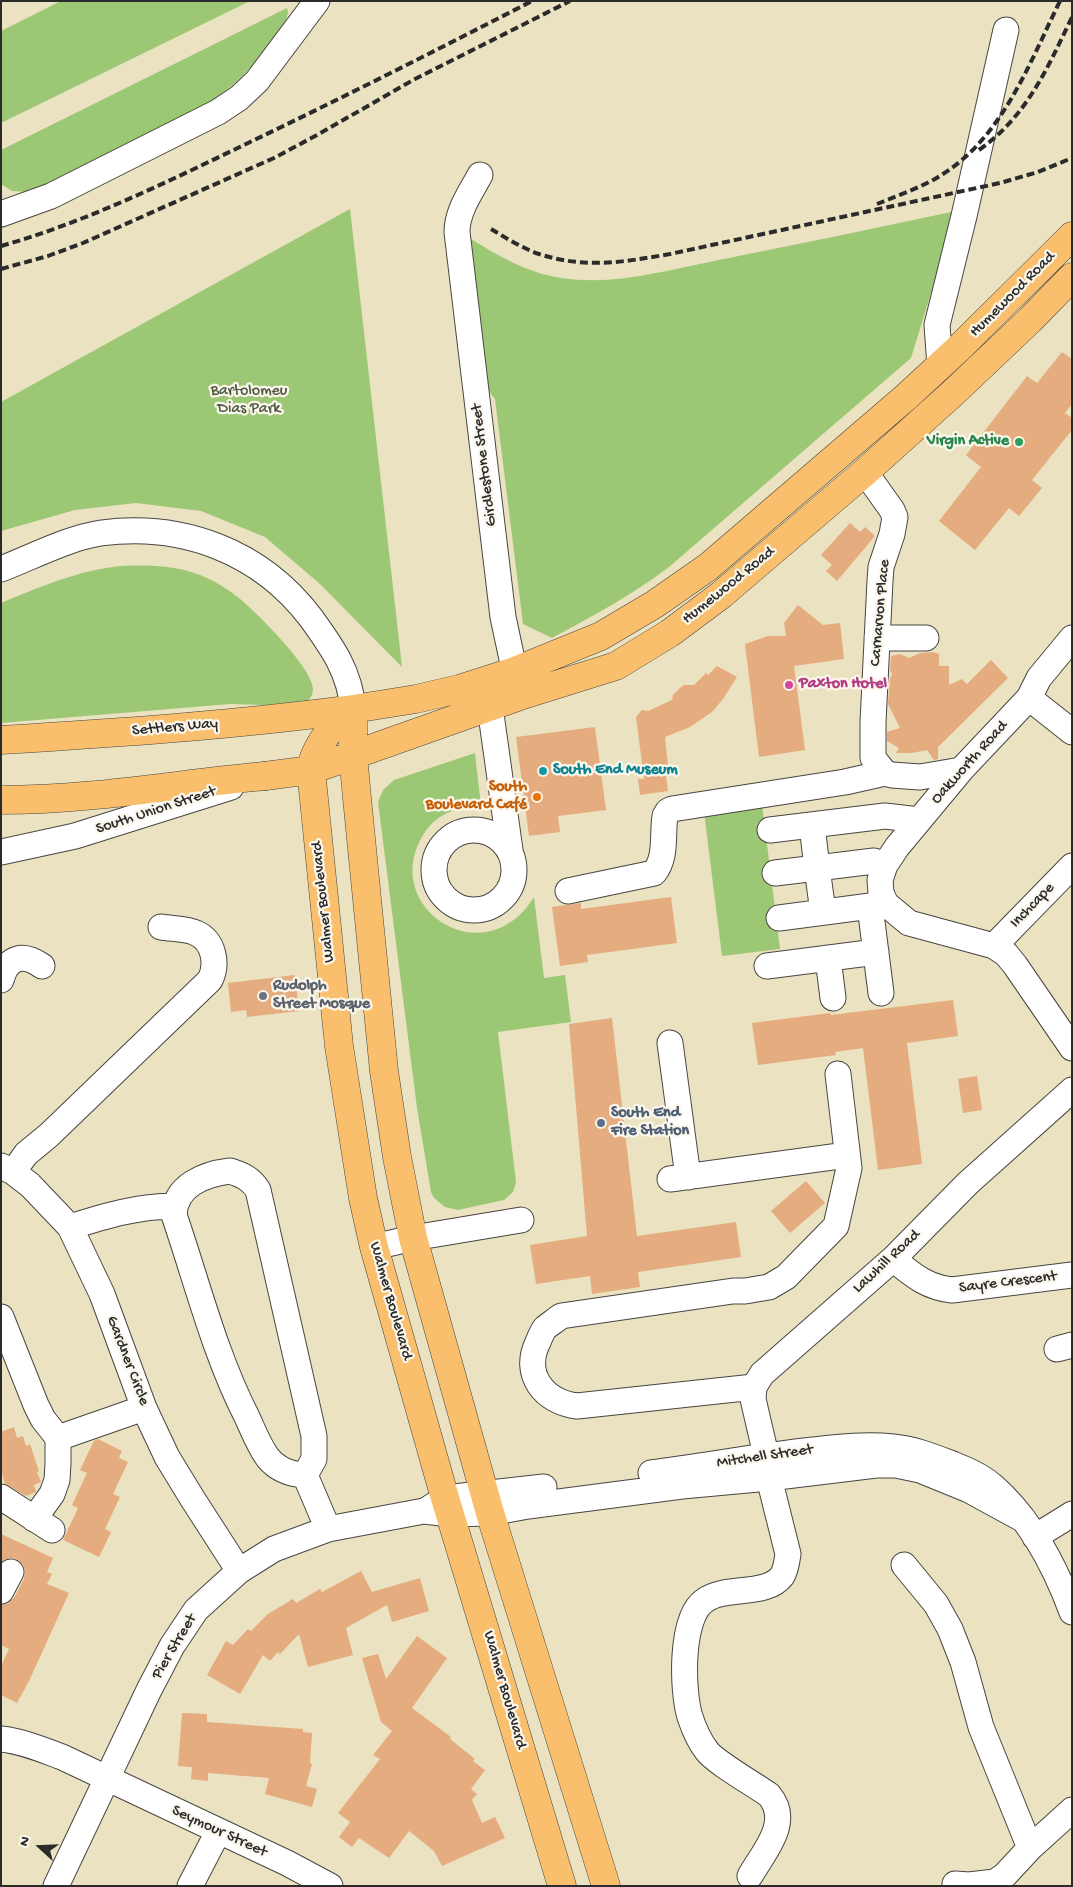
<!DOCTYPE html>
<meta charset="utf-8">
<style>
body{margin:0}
#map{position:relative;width:1073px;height:1887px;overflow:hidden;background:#eae2c0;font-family:"Gochi Hand",sans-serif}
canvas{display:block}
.frame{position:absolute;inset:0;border:2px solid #2b2b2b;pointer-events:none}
.north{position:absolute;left:15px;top:1822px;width:50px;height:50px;-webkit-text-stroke:4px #fbf7ec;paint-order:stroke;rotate:290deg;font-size:14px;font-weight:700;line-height:20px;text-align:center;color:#2b2b2b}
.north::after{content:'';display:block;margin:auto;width:18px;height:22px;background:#2b2b2b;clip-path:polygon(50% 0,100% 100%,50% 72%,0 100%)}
</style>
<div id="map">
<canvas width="1073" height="1887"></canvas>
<div class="frame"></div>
<div class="north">N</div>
</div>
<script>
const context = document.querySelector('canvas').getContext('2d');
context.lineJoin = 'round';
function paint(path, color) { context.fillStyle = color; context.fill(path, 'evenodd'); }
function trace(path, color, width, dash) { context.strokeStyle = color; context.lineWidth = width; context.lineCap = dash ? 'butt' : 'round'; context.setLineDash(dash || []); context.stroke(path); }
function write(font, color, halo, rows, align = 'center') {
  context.font = font + ' "Gochi Hand",sans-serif'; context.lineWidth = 4.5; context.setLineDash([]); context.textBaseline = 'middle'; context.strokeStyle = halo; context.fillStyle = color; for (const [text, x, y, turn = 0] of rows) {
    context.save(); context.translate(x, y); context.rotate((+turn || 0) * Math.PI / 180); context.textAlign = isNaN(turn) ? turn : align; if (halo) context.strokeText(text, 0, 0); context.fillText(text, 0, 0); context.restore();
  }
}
paint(new Path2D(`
 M61,1H250L1,123V31Z
 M287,8L288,13L286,21C266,52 244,78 214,100L30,192L12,191L1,184V150Z
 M350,209L402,667L320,584L265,537L201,511L136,503L75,510L1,531V402Z
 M956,211L911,358L669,567C632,595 593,616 552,638L523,624L495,399L485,386L466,236C497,255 526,273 562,278C615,286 668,270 719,260C798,244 877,228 956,211Z
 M121,566C150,565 179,565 207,578C218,583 229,590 239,598C256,612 313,668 313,689C313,700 304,704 295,706L230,704L1,723V603C42,586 76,571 121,566Z
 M475,753L481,806C459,806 438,813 425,832C376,906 484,978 534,897L544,978L565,975L571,1022L498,1032L516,1182L513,1192L504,1200L458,1210L445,1207L434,1198L431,1192L417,1108L378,802L383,790L394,780Z
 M762,804L780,949L722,956L704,812Z`), '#9cc875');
paint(new Path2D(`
 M1062,352L1072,359V404L1065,413L1072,418V430L1032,480L1042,488L1019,516L1009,508L975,550L939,521L981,467L966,455L1027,376L1037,383Z
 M850,523L860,532L865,527L875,536L837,581L826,571L832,565L821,555Z
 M798,605L823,625L840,623L844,659L794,666L805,750L759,757L745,644L768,636H786L784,623Z
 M933,652L939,654V666H949V685L962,679L967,684L991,660L1008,678L938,747V759L934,760L927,750L912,753H896L899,748L887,741V732L900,728L888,704L890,679L892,674L890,670L891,656L900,654L909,658L920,653Z
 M717,666L737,677L723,699L712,712L690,727L665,737L669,775L666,776L668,791L640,795L638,779H644L636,717L642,710L648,711L672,700L673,695L680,688L684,685H694L706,673L708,675Z
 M595,727L606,810L558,816L560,832L529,836L516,737Z
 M671,897L677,943L587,955L588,962L560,966L552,907L581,903V909Z
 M295,975L299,1011L247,1017L246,1010L231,1012L228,983Z
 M953,1000L958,1036L907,1043L922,1164L878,1170L863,1048L835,1052L836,1055L758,1065L752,1023L830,1013L831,1015Z
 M612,1018L637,1236L736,1222L741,1257L638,1272L640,1287L592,1294L590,1276L536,1284L530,1245L587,1236L569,1024Z
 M977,1076L982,1110L963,1113L958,1079Z
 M806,1181L825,1203L790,1233L771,1211Z
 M14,1427L17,1438L23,1436L26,1446L30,1444L39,1471L37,1472L41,1482L34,1485L36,1492L26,1496L5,1484L1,1469V1432Z
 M98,1439L122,1451L119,1458L128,1462L113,1494L120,1497L105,1529L111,1532L99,1557L63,1540L78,1508L72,1505L87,1473L80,1470L94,1441Z
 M1,1534L53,1558L47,1572L52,1574L47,1584L69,1593L29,1681L17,1703L1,1695V1666L9,1649L1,1645V1605L8,1603L14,1598L24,1579L25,1571L23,1564L17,1559L10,1558L1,1562Z
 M361,1571L372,1592L420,1578L429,1611L392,1622L387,1605L346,1628L353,1655L308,1667L299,1634L280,1654L278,1652L270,1661L263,1655L240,1694L207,1675L226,1641L233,1645L248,1629L251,1631L268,1614L293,1599L296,1603L320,1589L322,1592Z
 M417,1636L447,1658L412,1708L451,1737L450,1739L475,1759L473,1761L485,1770L471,1789L477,1794L472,1800L482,1823L495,1817L505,1838L442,1866L434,1851L409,1831L389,1858L359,1838L352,1847L339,1837L350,1822L338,1813L380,1759L373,1755L392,1731L381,1722L362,1658L378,1654L386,1679Z
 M182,1713L207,1714V1722L303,1729V1732L312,1733L310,1763L312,1764L306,1786L317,1789L312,1807L265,1794L269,1778L208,1773V1781L191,1779L192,1767L178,1766Z`), '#e4ac7f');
const minor = new Path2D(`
 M480,175C471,192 457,211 457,232L503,617L519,692
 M1,214L51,196L218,112L239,98L257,81L317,1
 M940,366L937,325L964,216L1006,30
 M865,472L892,510L895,517L892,534L881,567L880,581L873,722V758L885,773L892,775L920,777L961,770
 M1,569C32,557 68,538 101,533C183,522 261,552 311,618C332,647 350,672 353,709
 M877,638H926
 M1072,638L1039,678L1029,698L961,770L897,847L885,865L880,880L881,893L886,904L909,923L994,946L1006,954L1015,965L1072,1048
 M1029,698L1072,732
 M490,707L510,850
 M812,825L817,868L874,861L885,865
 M434 870a40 40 0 1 1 80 0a40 40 0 1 1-80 0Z
 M770,830L885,816L919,820
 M1,852L75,836L231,787
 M775,873L817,868L823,912
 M568,891L654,873C667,857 662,835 665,816L668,811L672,809L845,782L885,773
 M870,906L881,993
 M779,918L886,904
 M994,946L1072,866
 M828,958L833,998
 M767,966L876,952
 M1,980C8,956 23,953 42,966
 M670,1043L688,1177
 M1,1166L13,1172L30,1185L70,1227L102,1294L144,1408L167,1457L192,1498L239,1571
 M230,1171C243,1175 251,1179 258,1190L314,1436V1459L305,1475C290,1474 278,1470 268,1458C259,1446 253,1430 247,1417C215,1355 197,1282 174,1215C175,1185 205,1174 230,1171Z
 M13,1172L26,1154L49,1135L210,980C218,964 214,941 196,933C186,928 171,929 161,927
 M670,1179L847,1155
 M70,1227C105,1216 138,1206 174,1206
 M374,1247L413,1238L521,1220
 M893,1259C913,1275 926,1287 952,1290L1072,1275
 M1,1317L36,1405L43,1419L58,1438V1463L57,1480L52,1494L34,1519
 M1057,1349L1072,1345
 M754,1387L577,1406C544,1402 522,1374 538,1342C540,1337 542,1332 545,1328C550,1324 556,1320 561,1316L733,1291H745L769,1287L786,1277L836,1226L849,1168L838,1074
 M58,1438L144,1408
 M651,1473C705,1466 759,1456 813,1450C840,1447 866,1444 893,1447C915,1449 934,1457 955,1465C968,1470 983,1477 994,1487C1031,1520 1055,1566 1072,1612
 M305,1475L328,1529
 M1,1497L52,1530
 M428,1509L445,1498L544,1487
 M1035,1537L1072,1514
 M904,1565L936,1604L950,1629L963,1662L981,1727L1030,1848
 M1,1591L11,1572
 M1,1739C22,1741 43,1750 62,1757L287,1863L330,1886
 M750,1876C764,1851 792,1822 769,1795C755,1785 715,1762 707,1751C699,1741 694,1729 690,1717C682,1691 680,1618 704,1601C725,1585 766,1597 782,1576C786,1570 787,1561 788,1554L769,1478L766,1455L753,1399L754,1387L762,1374L893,1259L968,1183L1072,1090
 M955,1884L969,1885L995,1882L1005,1875L1030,1848L1072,1810
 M56,1886L149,1690L172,1646L196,1610L239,1571L274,1549L328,1529L424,1511L450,1514L490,1513L528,1506L682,1486L769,1478L876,1465H896L920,1470L969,1490L1024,1520
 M190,1886L218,1832`);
const major = new Path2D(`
 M353,709V755L357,798L384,1071L397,1157L413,1238L490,1513L606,1886
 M265,776L311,770L520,696L616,666L670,633L721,595L865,472L953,393L1031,319L1072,277
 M562,1886L445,1498L374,1247L363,1198L339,1046L311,770C312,752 334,722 347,710L416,699L459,689L515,671L601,636L655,604L708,567L906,397L959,348L1072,236`);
const highway = new Path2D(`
 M1,740C117,733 233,725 347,710
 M1,800C90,800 177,784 265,776`);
trace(minor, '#484641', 27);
trace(major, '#484641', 29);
trace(highway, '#484641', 29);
trace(minor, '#fff', 25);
trace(major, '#f9bf6d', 28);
trace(highway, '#f9bf6d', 28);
trace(new Path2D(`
 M979,150C1027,116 1047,69 1072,17
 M877,204C899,195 923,187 943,174C1003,136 1030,62 1060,1
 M491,229C506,238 522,248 539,254C585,269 624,262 670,254L1000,183L1038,172L1072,158
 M1,246C86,222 167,182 246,144C342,98 437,50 532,1
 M1,269L48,256L83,243L274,158L317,135L415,79L570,1`), '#2b2b2b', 4, [8, 4]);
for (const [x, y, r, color] of [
 [1019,442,5,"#2e9e5b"],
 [789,685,5,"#d1479c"],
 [543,771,5,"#0f9aa8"],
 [537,797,5,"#e8710a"],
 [263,996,5,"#6b7280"],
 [601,1123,5,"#5c6f8a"]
]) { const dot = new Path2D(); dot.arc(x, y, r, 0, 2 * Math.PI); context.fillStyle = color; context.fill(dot); trace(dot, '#fbf7ec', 2); }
write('16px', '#2b2b2b', '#fbf7ec', [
 ["Humewood Road",1013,295,-45],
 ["Girdlestone Street",485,465,-97],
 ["Humewood Road",729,586,-39],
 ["Carnarvon Place",881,613,-85],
 ["Settlers Way",175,728,-5],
 ["Oakworth Road",970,763,-48],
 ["South Union Street",156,811,-18],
 ["Walmer Boulevard",324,902,-96],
 ["Inchcape",1033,906,-46],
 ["Lawhill Road",887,1262,-43],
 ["Sayre Crescent",1008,1283,-7],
 ["Walmer Boulevard",390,1301,74],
 ["Gardner Circle",127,1361,69],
 ["Mitchell Street",765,1457,-8],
 ["Pier Street",175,1647,-59],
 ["Walmer Boulevard",504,1690,74],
 ["Seymour Street",219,1832,25]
]);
write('16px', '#4d5a41', '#fbf7ec', [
 ["Bartolomeu",249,392],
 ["Dias Park",249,410]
]);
write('bold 16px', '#27864d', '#fbf7ec', [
 ["Virgin Active",1009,442]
], 'right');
write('bold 16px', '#b23c85', '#fbf7ec', [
 ["Paxton Hotel",799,685]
], 'left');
write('bold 16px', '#0d838f', '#fbf7ec', [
 ["South End Museum",553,771]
], 'left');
write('bold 16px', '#c56008', '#fbf7ec', [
 ["South",527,788],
 ["Boulevard Café",527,806]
], 'right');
write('bold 16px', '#5b616d', '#fbf7ec', [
 ["Rudolph",273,987],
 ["Street Mosque",273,1005]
], 'left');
write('bold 16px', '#4e5e75', '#fbf7ec', [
 ["South End",611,1114],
 ["Fire Station",611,1132]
], 'left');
</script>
